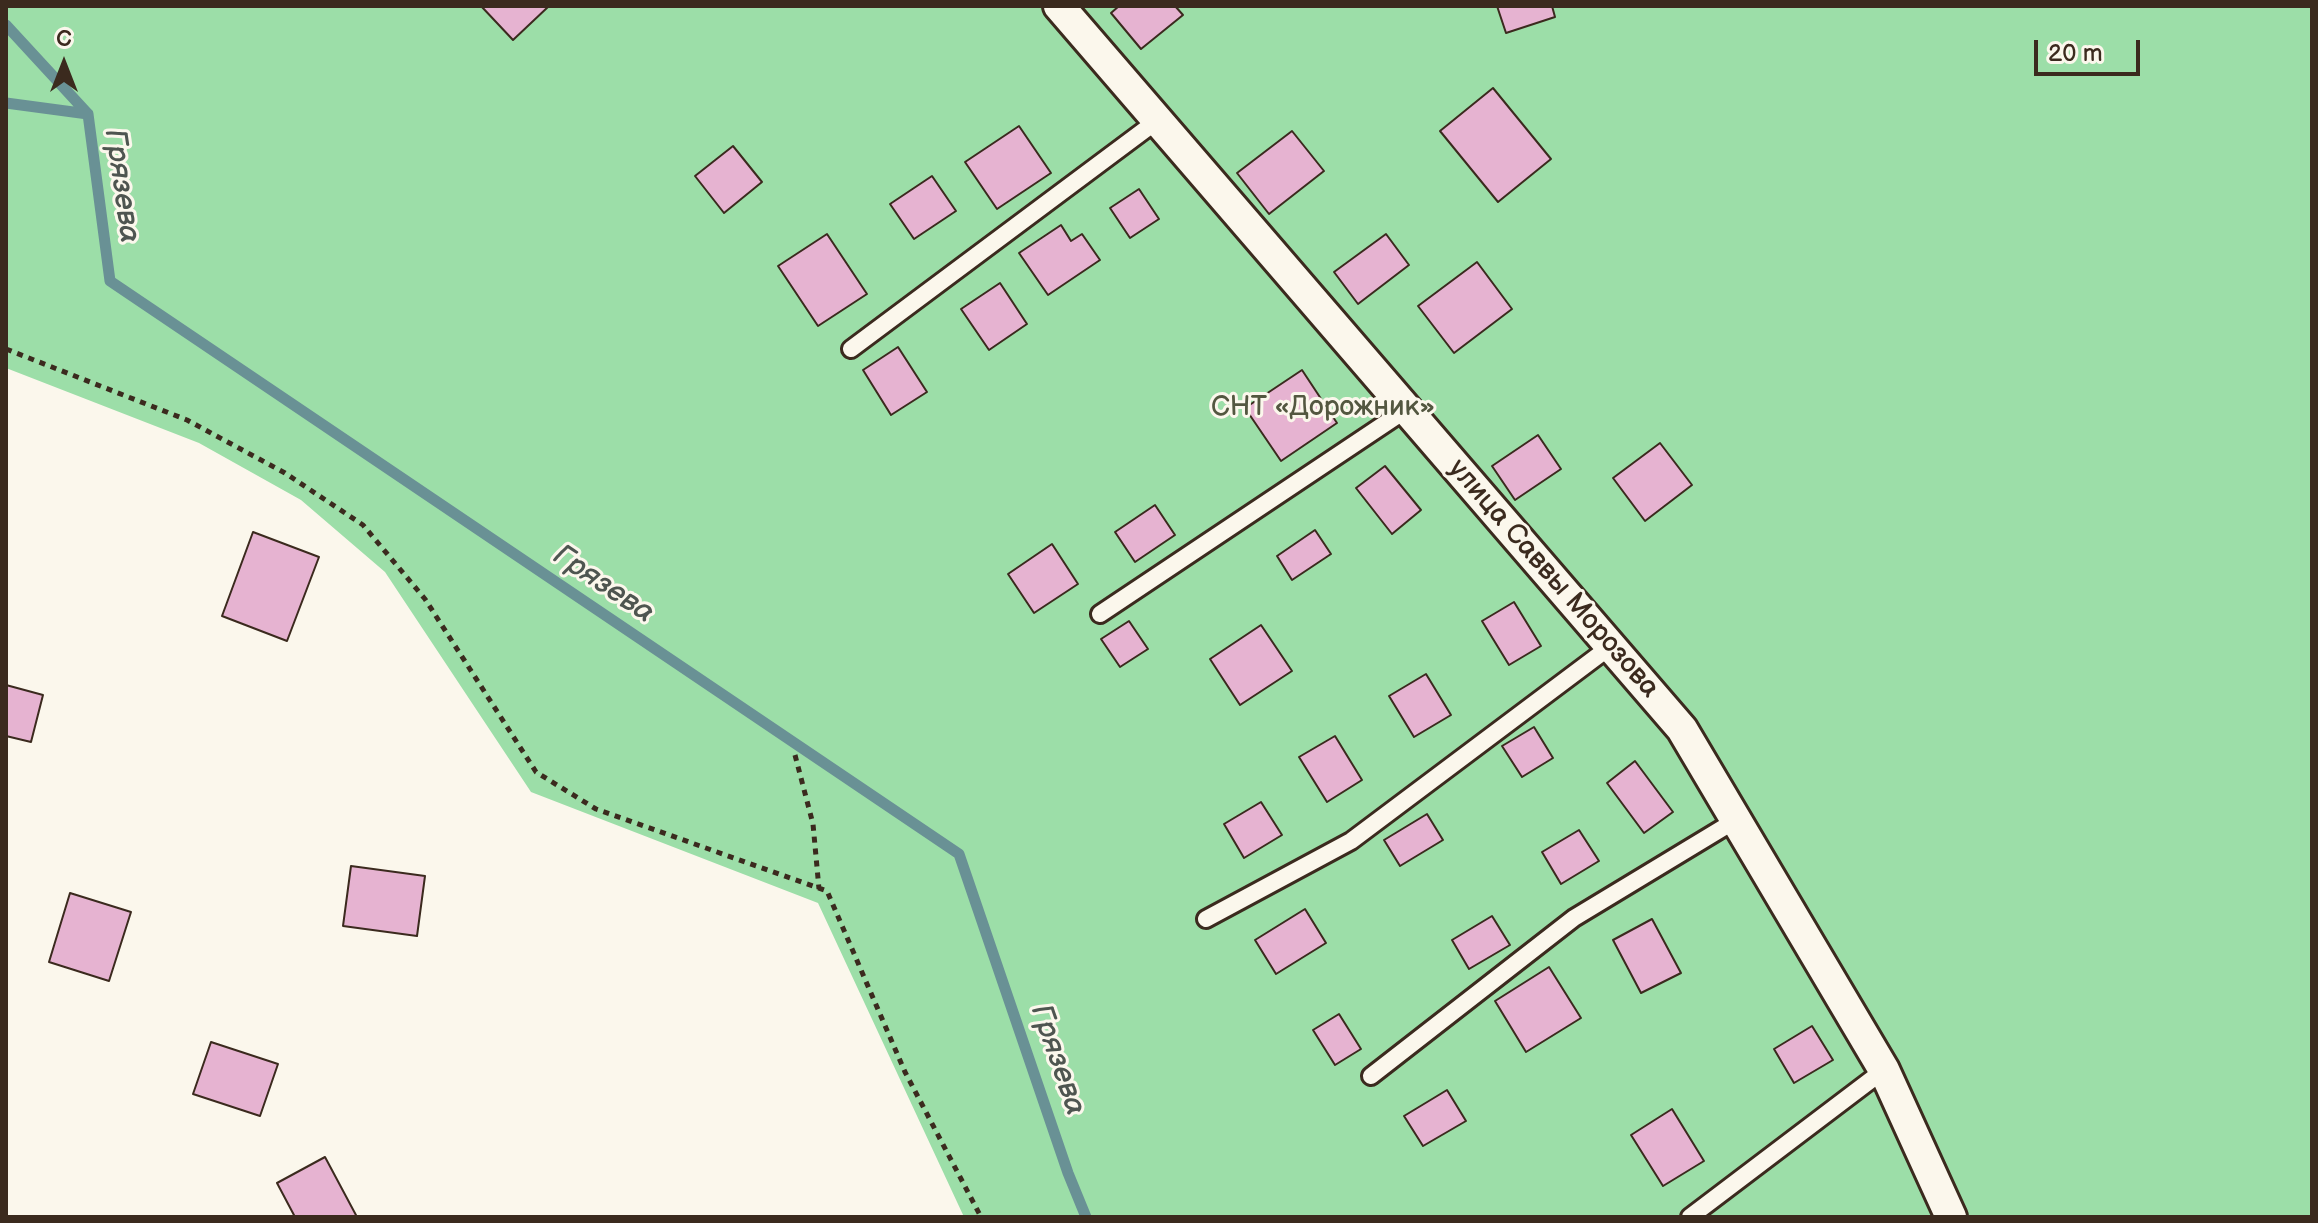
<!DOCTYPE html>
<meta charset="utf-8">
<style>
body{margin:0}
#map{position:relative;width:2318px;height:1223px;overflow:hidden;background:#fbf7ec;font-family:"Balsamiq Sans",sans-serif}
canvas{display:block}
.frame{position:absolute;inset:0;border:8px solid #3b2a1e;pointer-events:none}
.north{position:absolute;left:24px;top:24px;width:80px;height:80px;-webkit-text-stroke:6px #fbf7ec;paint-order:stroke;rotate:0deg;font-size:22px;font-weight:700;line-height:32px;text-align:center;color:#3b2a1e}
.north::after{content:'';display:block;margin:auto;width:28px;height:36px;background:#3b2a1e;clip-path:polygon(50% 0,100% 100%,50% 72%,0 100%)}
.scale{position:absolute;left:2034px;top:40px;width:106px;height:36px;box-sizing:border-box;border:4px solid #3b2a1e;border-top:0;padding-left:10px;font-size:24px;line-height:28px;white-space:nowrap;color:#3b2a1e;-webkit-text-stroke:6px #fbf7ec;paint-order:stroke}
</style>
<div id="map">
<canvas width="2318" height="1223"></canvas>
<div class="frame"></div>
<div class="north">С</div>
<div class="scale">20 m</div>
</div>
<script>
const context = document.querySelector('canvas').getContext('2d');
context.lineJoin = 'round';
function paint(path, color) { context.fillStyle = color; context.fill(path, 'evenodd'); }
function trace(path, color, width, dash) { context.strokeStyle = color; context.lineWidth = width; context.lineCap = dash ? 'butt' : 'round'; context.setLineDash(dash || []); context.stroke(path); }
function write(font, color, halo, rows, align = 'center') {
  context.font = font + ' "Balsamiq Sans",sans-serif'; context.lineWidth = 6; context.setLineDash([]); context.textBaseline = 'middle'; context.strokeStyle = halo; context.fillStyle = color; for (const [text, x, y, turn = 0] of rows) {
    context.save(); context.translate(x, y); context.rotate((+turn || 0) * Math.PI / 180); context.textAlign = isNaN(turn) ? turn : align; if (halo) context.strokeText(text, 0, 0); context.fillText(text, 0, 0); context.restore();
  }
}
paint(new Path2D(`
 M6,6H2312V1217H964L818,903L531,792L385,572L301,500L199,443L6,368Z`), '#9cdea8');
trace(new Path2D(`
 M6,25L88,114
 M6,103L88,114L110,281L959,854L1068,1173L1086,1217`), '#699195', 11);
const building = new Path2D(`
 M481,6H549L513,40Z
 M1119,6H1175L1183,15L1141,49L1111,13Z
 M1497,6H1552L1555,17L1506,33Z
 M1493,88L1551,159L1498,202L1440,131Z
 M1019,126L1051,173L997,209L965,162Z
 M1292,131L1324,171L1269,214L1237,173Z
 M733,146L762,182L724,213L695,176Z
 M932,176L956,211L914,239L890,204Z
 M1139,189L1159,219L1130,238L1110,208Z
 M1061,225L1071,241L1082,234L1100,260L1048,295L1019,253Z
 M827,234L867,294L818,326L778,266Z
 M1386,234L1409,265L1358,304L1334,272Z
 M1477,262L1512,309L1454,353L1418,306Z
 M1000,283L1027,324L989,350L961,309Z
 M898,347L927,392L891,415L863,370Z
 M1302,370L1337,423L1281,461L1245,408Z
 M1538,435L1561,469L1515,500L1492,466Z
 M1660,443L1692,485L1645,521L1613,478Z
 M1385,466L1421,510L1392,534L1356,488Z
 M1155,505L1175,535L1135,562L1115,532Z
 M1315,530L1331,554L1292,580L1277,556Z
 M253,532L319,557L287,641L222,616Z
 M1052,544L1078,584L1034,613L1008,574Z
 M1514,602L1541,646L1509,665L1482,621Z
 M1129,621L1148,649L1120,667L1101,639Z
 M1261,625L1292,671L1240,705L1210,659Z
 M1426,674L1451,715L1414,737L1389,696Z
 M6,685L43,695L31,742L6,736Z
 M1534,727L1553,758L1522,777L1502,746Z
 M1335,736L1362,780L1327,802L1299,757Z
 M1635,761L1673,812L1644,833L1607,783Z
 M1261,802L1282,835L1244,858L1224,824Z
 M1427,814L1443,840L1400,866L1384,840Z
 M1579,830L1599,861L1561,884L1542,852Z
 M351,866L425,876L417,936L343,926Z
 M70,893L131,912L109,981L49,962Z
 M1305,909L1326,943L1276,974L1255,940Z
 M1492,916L1510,945L1469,969L1452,940Z
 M1652,919L1681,973L1641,993L1613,940Z
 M1549,967L1581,1018L1526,1052L1495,1001Z
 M1339,1014L1361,1049L1335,1065L1313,1030Z
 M1812,1026L1833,1060L1794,1083L1774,1049Z
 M211,1042L278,1064L260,1116L193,1094Z
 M1447,1090L1466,1121L1423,1146L1404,1116Z
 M1672,1109L1704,1161L1663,1186L1631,1135Z
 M325,1157L357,1217H295L277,1183Z`);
paint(building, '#e6b3d1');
trace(building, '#3b2a1e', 2);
const lane = new Path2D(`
 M851,349L1158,120
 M1100,614L1407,409
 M1206,919L1351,841L1611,646
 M1371,1076L1574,918L1736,820
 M1690,1217L1884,1070`);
const street = new Path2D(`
 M1059,6L1682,729L1884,1070L1951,1217`);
trace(lane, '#3b2a1e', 22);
trace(street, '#3b2a1e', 36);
trace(new Path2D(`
 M6,349L187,420L285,473L363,525L425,599L536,772L596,809L827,891L905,1072L981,1217
 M795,755L813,824L819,889`), '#3b2a1e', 5, [6, 6]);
trace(lane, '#fbf7ec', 16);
trace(street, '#fbf7ec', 30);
write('28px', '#535740', '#fbf7ec', [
 ["СНТ «Дорожник»",1323,408]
]);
write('28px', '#3b2a1e', '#fbf7ec', [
 ["улица Саввы Морозова",1553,579,49]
]);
write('italic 30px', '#4e5550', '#fbf7ec', [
 ["Грязева",121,186,82],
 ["Грязева",603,585,34],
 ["Грязева",1057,1060,71]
]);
</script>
